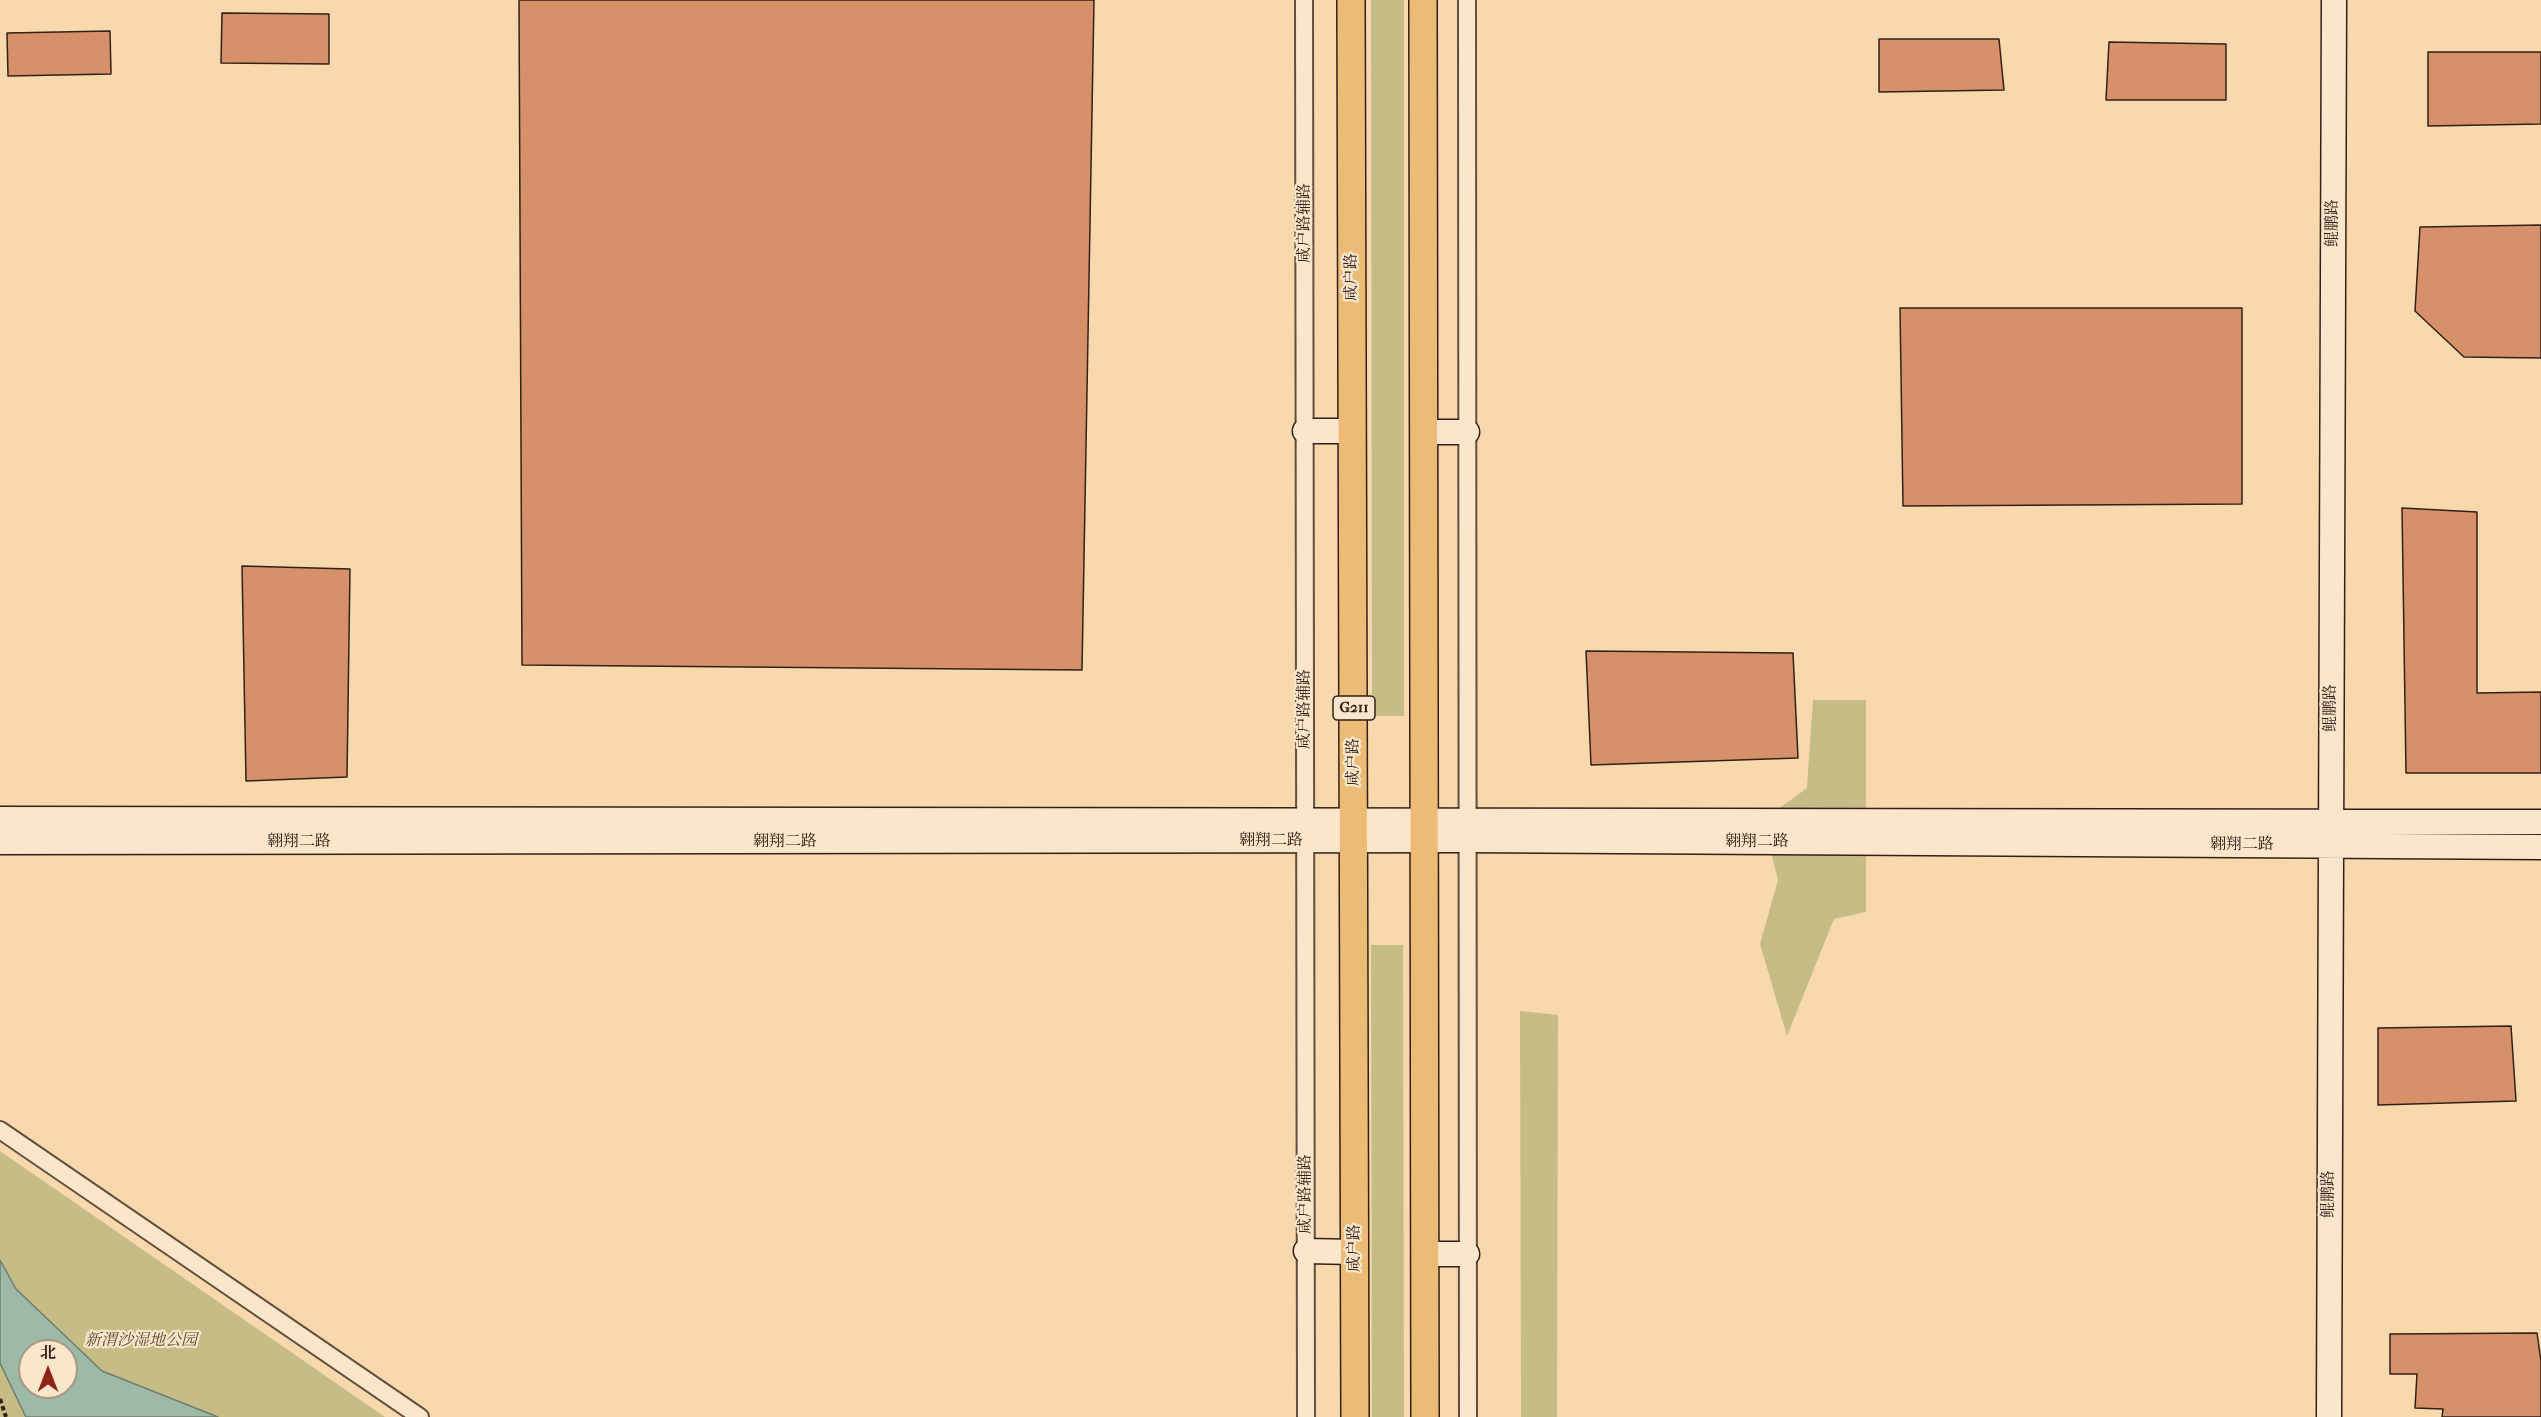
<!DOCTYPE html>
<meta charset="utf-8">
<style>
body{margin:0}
#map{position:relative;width:2541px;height:1417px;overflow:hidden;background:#f8d9ae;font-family:"IM FELL French Canon","Noto Serif SC",serif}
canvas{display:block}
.north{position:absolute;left:18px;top:1339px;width:60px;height:60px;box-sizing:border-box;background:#fae6ca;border:2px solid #aa9783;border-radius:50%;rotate:0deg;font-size:16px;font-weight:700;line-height:24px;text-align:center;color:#332018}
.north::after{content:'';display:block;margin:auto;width:21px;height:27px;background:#8f2418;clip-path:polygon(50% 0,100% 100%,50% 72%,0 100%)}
</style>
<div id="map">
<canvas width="2541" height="1417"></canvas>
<div class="north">北</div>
</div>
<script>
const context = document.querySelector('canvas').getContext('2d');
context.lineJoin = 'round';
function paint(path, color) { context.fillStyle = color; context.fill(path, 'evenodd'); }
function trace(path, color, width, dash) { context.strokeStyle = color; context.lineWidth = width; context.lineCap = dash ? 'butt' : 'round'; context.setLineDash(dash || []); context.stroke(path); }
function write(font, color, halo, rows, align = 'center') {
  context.font = font + ' "IM FELL French Canon","Noto Serif SC",serif'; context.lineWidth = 4.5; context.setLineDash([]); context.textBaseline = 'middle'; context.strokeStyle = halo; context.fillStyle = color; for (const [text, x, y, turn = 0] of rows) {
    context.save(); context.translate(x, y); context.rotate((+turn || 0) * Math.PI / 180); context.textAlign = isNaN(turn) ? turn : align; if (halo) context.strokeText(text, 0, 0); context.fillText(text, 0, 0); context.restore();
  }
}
paint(new Path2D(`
 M1371,0H1404V716H1372Z
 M1813,700H1866V912L1834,919L1787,1036L1760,944L1778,880L1763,820L1807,788Z
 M1371,945H1403L1404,1417H1372Z
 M1520,1011L1558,1015L1557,1417H1521Z
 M0,1151L385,1417H0ZM30,1351H66V1387H30Z`), '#c5bd85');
const water = new Path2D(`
 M0,1260L16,1289L102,1371L218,1417H26L0,1363ZM30,1351H66V1387H30Z`);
paint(water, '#9dbaa9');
trace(water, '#737c6f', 1.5);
const building = new Path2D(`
 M519,0H1094L1082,670L522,665Z
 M222,13L329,14V64L221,63Z
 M110,31L111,74L8,76L7,33Z
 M1879,39H1999L2004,90L1879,92Z
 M2109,42L2226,44V100H2106Z
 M2428,52H2541V124L2428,126Z
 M2541,225V358L2464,357L2415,311L2420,227Z
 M1900,308H2242V504L1903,506Z
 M2402,508L2477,512V693L2541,692V773H2406Z
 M242,566L350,569L347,777L246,781Z
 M1586,651L1793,653L1798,758L1591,765Z
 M2511,1026L2516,1101L2378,1105V1028Z
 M2537,1333L2541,1361V1417H2442L2443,1409L2415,1408L2417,1374H2390V1334Z`);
paint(building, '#d6916b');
trace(building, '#332018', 1.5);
const street = new Path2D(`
 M1304,0L1306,1417
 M1467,0L1468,1417
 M0,1130L420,1417`);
const secondary = new Path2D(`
 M1305,431H1353
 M1423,432H1467
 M0,819L2541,822
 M0,842L1467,840L2541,847
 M1306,1251L1355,1252
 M1424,1254H1467
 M2329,1417L2334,0`);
const primary = new Path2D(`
 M1351,0L1355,1417
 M1423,0L1425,1417`);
trace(street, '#644e3e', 20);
trace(secondary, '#332018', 27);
trace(primary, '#332018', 30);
trace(new Path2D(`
 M0,1399L6,1417`), '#332018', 4, [4.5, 3]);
trace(street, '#fae6ca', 16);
trace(secondary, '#fae6ca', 24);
trace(primary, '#ecbc77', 27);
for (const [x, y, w] of [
 [1354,708,42]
]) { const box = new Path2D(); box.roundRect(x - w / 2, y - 12, w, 24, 4.5); context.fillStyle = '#fae6ca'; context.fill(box); trace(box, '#332018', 1.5); }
write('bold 15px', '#332018', null, [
 ["G211",1354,708]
]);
write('16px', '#332018', '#fae6ca', [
 ["咸户路辅路",1305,223,-90],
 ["鲲鹏路",2333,223,-90],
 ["咸户路",1352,277,-90],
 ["鲲鹏路",2331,708,-90],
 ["咸户路辅路",1305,709,-90],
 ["咸户路",1354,762,-90],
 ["翱翔二路",1271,841],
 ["翱翔二路",299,842],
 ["翱翔二路",785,842],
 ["翱翔二路",1757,842],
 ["翱翔二路",2242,845],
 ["咸户路辅路",1306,1194,-90],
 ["鲲鹏路",2329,1194,-90],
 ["咸户路",1355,1248,-90]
]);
write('italic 16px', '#584733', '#fae6ca', [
 ["新渭沙湿地公园",141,1341]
]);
</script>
